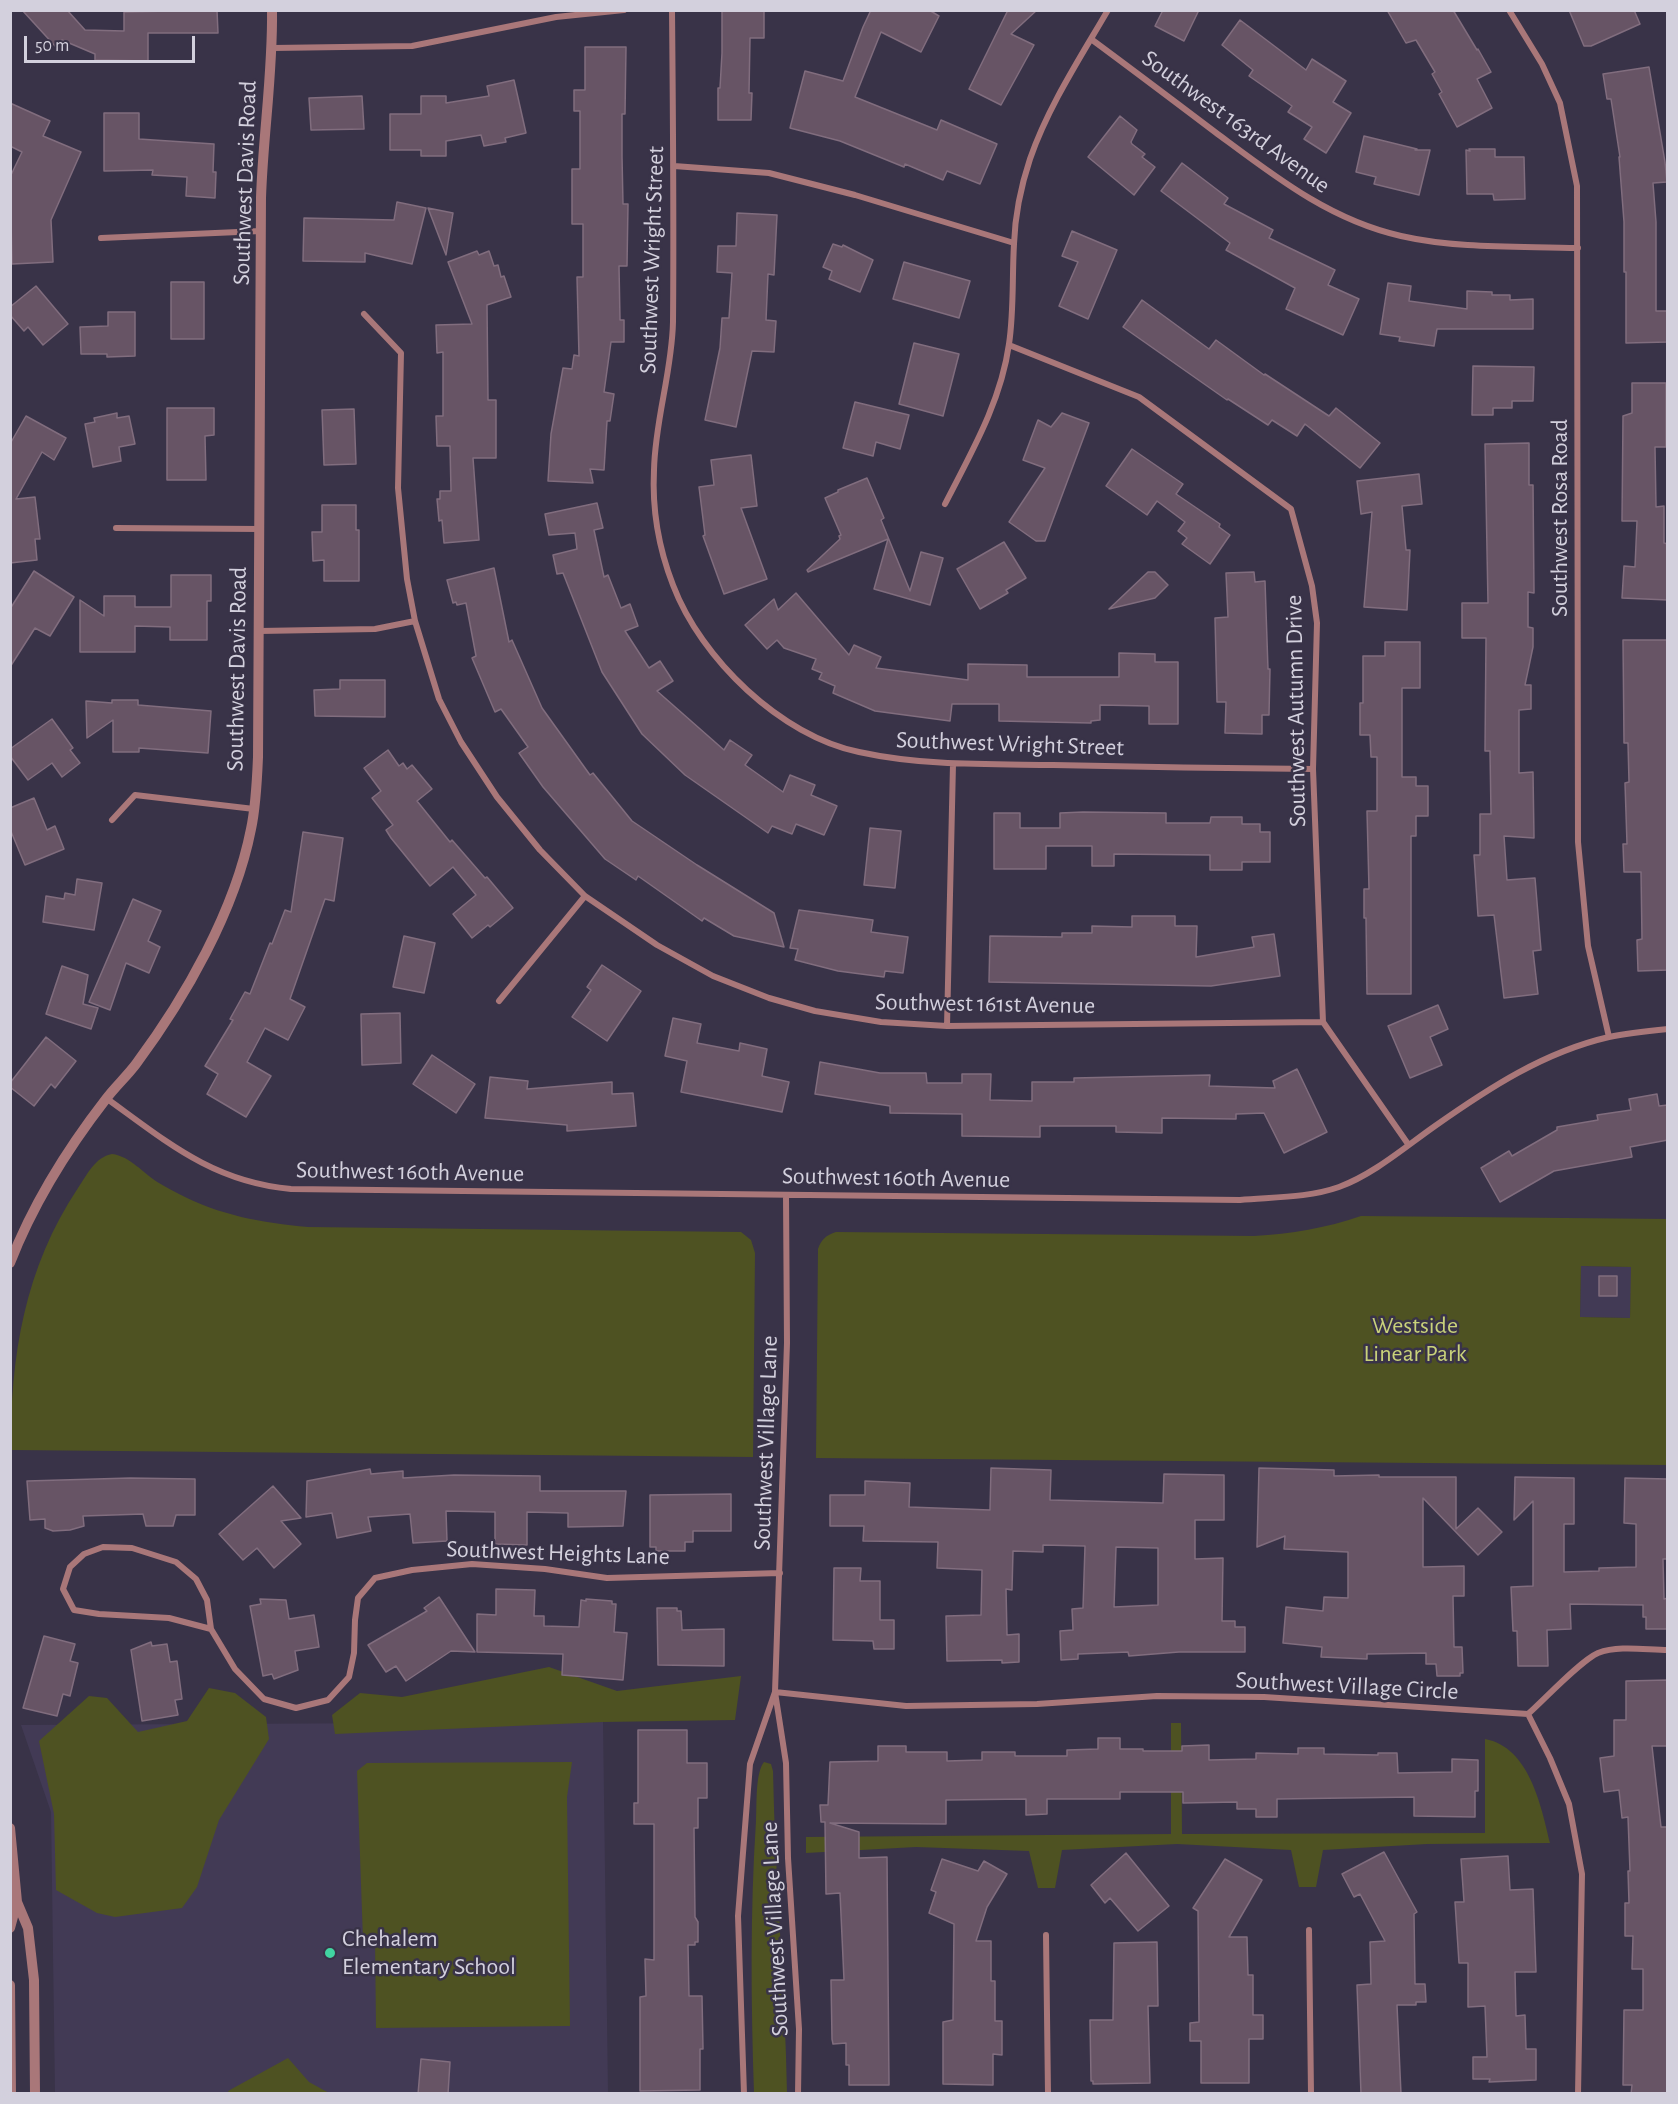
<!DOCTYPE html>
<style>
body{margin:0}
#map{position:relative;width:1678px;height:2104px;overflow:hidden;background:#393348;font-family:"Alegreya Sans",sans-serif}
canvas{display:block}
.frame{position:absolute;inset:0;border:12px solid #d3d0dd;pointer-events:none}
.scale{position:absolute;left:24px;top:36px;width:171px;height:27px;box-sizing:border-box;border:3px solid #d3d0dd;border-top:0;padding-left:8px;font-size:18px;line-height:21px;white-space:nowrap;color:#d3d0dd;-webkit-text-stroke:4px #393348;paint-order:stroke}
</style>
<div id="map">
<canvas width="1678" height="2104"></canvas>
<div class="frame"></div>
<div class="scale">50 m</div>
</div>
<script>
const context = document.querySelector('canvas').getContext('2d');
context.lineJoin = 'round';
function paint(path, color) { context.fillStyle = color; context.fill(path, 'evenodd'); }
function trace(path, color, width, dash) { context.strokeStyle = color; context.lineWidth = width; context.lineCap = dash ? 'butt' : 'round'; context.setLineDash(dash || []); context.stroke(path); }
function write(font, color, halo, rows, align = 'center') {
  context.font = font + ' "Alegreya Sans",sans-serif'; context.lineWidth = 5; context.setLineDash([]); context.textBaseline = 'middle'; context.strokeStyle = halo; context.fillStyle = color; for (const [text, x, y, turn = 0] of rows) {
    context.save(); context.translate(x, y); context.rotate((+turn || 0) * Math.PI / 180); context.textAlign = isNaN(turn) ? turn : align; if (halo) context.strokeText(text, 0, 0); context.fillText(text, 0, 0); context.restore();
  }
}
paint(new Path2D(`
 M1581,1266L1632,1267L1630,1318L1580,1317Z
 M603,1722L608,2093H55L51,1812L21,1725Z`), '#423a55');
paint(new Path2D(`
 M112,1154C130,1156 144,1174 159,1183C165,1187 172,1190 179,1194C219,1215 262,1223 308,1227L741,1232L751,1240L755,1253L753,1457L11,1450C10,1357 25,1267 78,1188C87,1175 95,1157 112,1154Z
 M1361,1216L1667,1219V1465L816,1458L818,1249C821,1240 826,1235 836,1232L1254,1236C1291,1234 1326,1228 1361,1216ZM1581,1266L1631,1267L1630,1318L1580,1317Z
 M549,1667L617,1691L741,1676L735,1720L603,1722L335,1734L332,1715L360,1693L402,1697Z
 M209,1688L235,1693L266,1717L269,1739L219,1820L197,1887L182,1908L115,1917L97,1913L56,1890L54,1814L39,1741L89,1696L107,1698L138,1732L187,1721Z
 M1171,1723H1181L1182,1834L1485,1833V1739C1529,1747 1541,1805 1550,1843L1427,1844L1323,1850L1316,1887H1299L1291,1850L1177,1844L1062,1850L1055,1888H1038L1029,1851L916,1847L806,1853V1837L1171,1834Z
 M572,1762L567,1797L570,2026L376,2028L375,1939L363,1940L357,1771L367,1763Z
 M764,1762L771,1764L773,1771C775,1879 785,1986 787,2093H754C751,2002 750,1912 756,1821C757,1806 755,1773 764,1762Z
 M288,2058L309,2082L329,2093H229L228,2091Z`), '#4e5222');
const building = new Path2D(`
 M22,10H67L85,30L124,31V12L217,10L218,33H148V61L95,60V54L62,40L55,46Z
 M722,10H764V38H750L749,93H752L751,120H718V88H720L722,53Z
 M871,10H929L939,16L921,52L881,32L855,97L937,130L941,120L997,144L980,184L947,171L943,180L905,164L904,167L840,141L790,128L805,71L843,81L863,27Z
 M1008,10H1037L1011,34L1034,45L1001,105L969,89Z
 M1163,10H1199L1184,41L1155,26Z
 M1387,10H1453L1477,50L1478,49L1491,72L1477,79L1492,108L1457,127L1439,94L1442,92L1432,74L1435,72L1416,40L1406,43Z
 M1569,10H1634L1640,24L1591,46H1584Z
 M1240,20L1306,70L1312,59L1346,81L1333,102L1351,113L1326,153L1304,139L1312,127L1288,112L1292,106L1249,76L1253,70L1222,45Z
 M585,47H626L625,114H622V156L623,204H628L627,266H619L620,320H624V342H611L604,392L614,394L610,421H607L604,470L590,469L593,483L548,481L551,434L563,368L572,369L574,355L579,356L577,277H583V224H572V169H580V111H574V90H585Z
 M1649,67L1665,162L1667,182L1653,183L1656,222V311H1668V342L1626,343V272H1624V222L1619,157H1620L1611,99H1607L1603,74Z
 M514,80L526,133L505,138L506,142L484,146L481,135L446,141V156H421V150H390V114H421V96H446V103L489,96L487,86Z
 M362,96L364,129L311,130L309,98Z
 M10,103L50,121L43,136L81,152L51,220L53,262L12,264L10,177L22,152L10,146Z
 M104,113H139V139L214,144L213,172H216L215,198L186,196L187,177L152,175L153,170L104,171Z
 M1120,116L1137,130L1131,142L1132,144L1145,154L1142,157L1155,167L1134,195L1088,157Z
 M1364,136L1417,149L1415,150H1430L1419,195L1374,184L1376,177L1356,172Z
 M1469,149H1495V157H1524L1525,199L1494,200L1493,194H1467L1466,150L1470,151Z
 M1182,163L1228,198L1224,204L1273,230L1269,238L1335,270L1328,285L1359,299L1343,335L1286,309L1295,288L1226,250L1230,243L1161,191Z
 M397,202L426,208L412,264L365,253V262L303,261L304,218L394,220Z
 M428,208L453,213L446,255Z
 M737,213L777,215L774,275L768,274L766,320L776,321L774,352L752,351L736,427L705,420L720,348L722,318H729L732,273L717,272L718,246H736Z
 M1072,231L1117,250L1088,319L1059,306L1078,262L1062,256Z
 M833,244L842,247L843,245L873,260L860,292L829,279L832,271L823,267Z
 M477,251L479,255L489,251L494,266L498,265L501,277L504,276L511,297L487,305L488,400H496V458H473L479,540L444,543L442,520L439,521L437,499H440V491H451L450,446H437L436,416H443V352L437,353L436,325L472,324L448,262Z
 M904,262L970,281L959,318L893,299Z
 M171,282H204V339H171Z
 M1388,283L1411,286L1409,301L1467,309V291L1492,292V295H1510V300L1533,299V329H1437L1434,346L1399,341L1400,337L1380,334Z
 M36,286L68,324L43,345L28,327L24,331L10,315V307Z
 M1142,300L1209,349L1216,340L1264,375L1265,374L1329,416L1336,408L1380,443L1360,468L1305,424L1297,436L1272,420L1268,425L1228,399L1227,400L1123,327Z
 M108,312H135V356L107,357V354H81L80,327L108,326Z
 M914,343L959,354L943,416L899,404Z
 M1473,366L1534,367L1533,401H1512V408H1493V415H1472Z
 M1632,383H1666V447H1655L1656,507L1664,506V543L1668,544V600L1622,598L1624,566L1635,567L1637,521H1622L1623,416L1632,413Z
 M855,402L909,415L900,449L876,442L873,456L843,448Z
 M167,408H214V435L205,436L206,480H167Z
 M354,409L356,464L324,465L322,410Z
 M117,413V418L129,416L135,444L119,447L121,461L93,467L85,424L95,422L94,418Z
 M1062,413L1089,423L1045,541H1036L1009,522L1045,468L1023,460L1038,420L1051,427Z
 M26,416L66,438L54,460L42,452L16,499L35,497L40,539H35L37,560L10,563V444Z
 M1529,443V485H1533L1534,593L1528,592V627L1533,628V647L1525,685H1531V709L1519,710V773L1533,772L1534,838L1504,836L1507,880L1535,878L1541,950L1533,951L1538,994L1504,998L1494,915L1478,916L1474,855H1480V814H1491L1490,751H1485L1486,638H1462V603H1488L1485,444Z
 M1132,449L1183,484L1176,494L1220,524L1219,527L1230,535L1210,564L1182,544L1187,538L1178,531L1185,522L1157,501L1147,515L1106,486Z
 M751,455L757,506L741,508L767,579L724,594L703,536L705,535L699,487L714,485L711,460Z
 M1419,474L1422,504L1402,506L1406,550H1410L1407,610L1364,607L1372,512L1361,514L1357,481Z
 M867,478L884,518L881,520L910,591L921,552L943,558L930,605L874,589L888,539L808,572L807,570L840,539L839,536L841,535L825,498L838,492V490Z
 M597,503L603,528L594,530L604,577L608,575L621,608L630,604L638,626L625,631L649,668L660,661L673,681L657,691L724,750L730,740L752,755L745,765L783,792L790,775L815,785L811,795L837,806L824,835L796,824L792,834L772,826L768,833L685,775L642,734L602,672L563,573L557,574L553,555L577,549L575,533L549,535L545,514Z
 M322,505H356V530H359V581H324V560L313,561L312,532H322Z
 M1004,542L1026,578L1006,590L1008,593L980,609L957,569Z
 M494,568L509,642L512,640L542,708L590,775L593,773L632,821L697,865L774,913L784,947L734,936L704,918L702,921L638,876L636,880L605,859L543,787L519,753L528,747L501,709L495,712L472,658L476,656L466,603L457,605L456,602L453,603L447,580Z
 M34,571L74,597L50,636L35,628L10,667V609Z
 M1148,572H1155L1168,585L1155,598L1109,609Z
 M1254,572L1255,582L1265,581L1268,669H1270L1269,715H1262V734L1225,733L1226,702H1217L1215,618L1228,617L1226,573Z
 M171,575H211V601H207V640H170V627L135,626V652H80V600L104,616V596H135V607H171Z
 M796,593L849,655L854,645L881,657L876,668L968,680V664L1027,665V677H1119V653L1155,654V662H1178V724H1149V706L1100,705V720L1091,721V723L999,721V704H952L950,721L875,711L833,693L835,686L819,679L822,673L812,669L816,659L784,648L777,640L767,649L745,625L774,599L778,610Z
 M1623,640H1668V970L1638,971L1637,940L1642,939L1641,872H1624L1623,844H1627L1625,783L1629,782L1628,743H1624Z
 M1385,642H1420V688H1402V777H1416V786H1428V816H1416V836H1411V994H1367L1366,918H1364V889H1369L1367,811H1377V757H1371L1370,735H1360V703H1363V656H1385Z
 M340,680H385V717L315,716L314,690L340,689Z
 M112,700H138V705L211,711L208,753L139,748V752H113V720L87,738L86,701L112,703Z
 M52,719L73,748L70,750L80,763L62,777L52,763L28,780L10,756V749Z
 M388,750L399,766L403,763L407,769L412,765L432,789L417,801L450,842L452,840L485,878L487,877L513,908L490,927L488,925L472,938L453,914L476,895L453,867L430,886L391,838L386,830L393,825L372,798L381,791L364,768Z
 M34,798L47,830L55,826L64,849L25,865L10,829V808Z
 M1083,812L1166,813V823H1210L1211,817H1242V824H1260V832H1270V862H1242V870H1210V855L1114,854V866H1092V846H1046V869H994V813H1020V828H1060V813Z
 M870,828L901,831L895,888L864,885Z
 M303,832L343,838L334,901L325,899L290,999L305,1007L288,1040L265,1028L247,1062L271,1076L246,1117L207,1094L218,1074L205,1066L233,1020L230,1019L245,992L250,994L270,943L272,944L285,910L291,912Z
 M77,879L102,883L94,930L43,922L46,896L64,899L65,893L75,895Z
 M133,899L161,911L148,941L160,947L149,973L126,963L110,1010L89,1002Z
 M799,910L873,920L871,932L908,937L903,973L885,971L884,977L838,971L795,960L798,949L790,948Z
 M1132,916H1175V926H1197L1196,957L1254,947L1252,937L1274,934L1280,976L1211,986L989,982L990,936L1062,937V933H1092V926L1132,927Z
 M404,936L435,943L424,993L393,987Z
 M602,965L641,991L607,1041L572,1017L591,990L587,987Z
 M62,966L88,975L83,1004L98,1008L91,1029L46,1014Z
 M1438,1005L1448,1029L1430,1037L1442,1065L1410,1078L1388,1026Z
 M400,1013L401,1063L362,1065L361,1014Z
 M673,1018L701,1024L697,1043L739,1051L740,1043L767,1049L762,1076L789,1082L782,1112L681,1092L687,1061L665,1056Z
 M46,1037L76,1061L55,1088L51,1084L34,1106L10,1087V1083Z
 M432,1055L475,1084L456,1113L413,1084Z
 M820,1062L880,1073H926L927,1083H962V1074H991L990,1100L1032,1101V1082H1074V1078L1210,1075L1209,1086L1275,1088L1273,1081L1297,1069L1327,1132L1284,1153L1264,1113L1236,1114V1119L1162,1118V1133L1116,1132V1126H1040V1137L962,1136V1114L890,1113V1106L815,1094Z
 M490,1077L528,1081L527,1089L612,1082V1094L633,1093L636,1126L567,1131V1125L485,1118Z
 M1657,1094L1659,1106L1668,1105V1140L1630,1147L1632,1157L1554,1171L1500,1202L1481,1168L1509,1151L1512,1156L1557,1130V1127L1598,1120L1597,1115L1631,1110L1629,1099Z
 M1599,1276H1617V1296H1599Z
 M991,1468L1051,1470L1050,1500L1163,1503L1164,1474L1224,1475V1520H1195V1559L1223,1558L1222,1621H1235V1627H1245V1652H1179L1129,1656L1128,1652L1078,1654V1659L1061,1660L1060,1631L1073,1630L1072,1609L1083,1608L1085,1546L1043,1545V1552L1013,1551L1012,1590L1006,1589L1007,1635L1019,1634V1662L1002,1663V1660L947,1661L946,1616L981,1615L982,1570L937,1568L938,1542L863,1541L864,1526H830V1495H865V1481L910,1483L909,1507L990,1510ZM1116,1547L1158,1548V1605L1114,1607Z
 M1259,1468L1334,1470V1476L1379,1475V1477H1456V1529L1478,1508L1502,1532L1478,1555L1423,1498V1567L1464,1566V1596H1453L1454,1647H1462L1463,1673H1460V1676H1437L1436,1664H1426V1653L1367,1654V1659L1321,1657L1322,1647L1283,1643L1286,1607L1323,1611L1324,1597L1348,1598V1552L1284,1549L1285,1536L1257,1547Z
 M370,1469L371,1474L403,1471V1478L454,1475L540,1476V1491H626L623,1526L568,1527V1513L527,1512V1545L495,1544V1512L446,1511L447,1541L413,1543L410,1514L368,1517L371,1531L337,1538L332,1513L306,1517L307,1481Z
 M1515,1477L1574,1478V1524H1564V1572L1599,1571V1568L1636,1567V1524L1624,1523L1625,1478L1668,1479V1559H1663L1664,1599L1668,1598V1629H1646V1617H1643V1605L1570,1604L1571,1629L1547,1630L1548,1666H1518L1517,1631H1513L1511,1587L1533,1586V1501L1514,1520Z
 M130,1478L195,1479V1515H176L173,1526H146L143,1514L83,1516L84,1526L70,1530L53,1531L45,1528V1519L30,1520L27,1481Z
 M273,1486L301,1518L281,1521L301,1544L274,1568L257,1548L243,1560L219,1534Z
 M731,1494V1531H693V1542H685V1551H656V1547H650V1495Z
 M834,1568H861L860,1581H880V1620H894V1649H874L873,1641L833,1640Z
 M496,1589L535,1590L534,1616H544V1626L579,1627L581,1600L586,1601V1599L612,1601V1604H616L614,1632L627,1633L623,1680L562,1675L563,1654L477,1652V1614L496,1615Z
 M439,1597L475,1652L451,1651L406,1681L396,1666L386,1672L368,1645L427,1611L424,1608Z
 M260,1599L286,1600L289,1619L314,1615L319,1647L295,1651L298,1670L274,1679L272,1674L263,1676L250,1606L261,1604Z
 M657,1608H677V1611H681L682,1630L724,1629V1666L658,1665Z
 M44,1636L75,1644L70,1661L78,1663L70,1696L63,1694L57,1716L23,1708Z
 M151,1642L152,1646L167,1644L170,1662L177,1661L182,1699L175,1700L178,1715L142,1721L131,1650Z
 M1668,1680V1746H1652L1661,1827H1667L1668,1846V2094H1631L1632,2085H1623L1624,2010H1643V1969H1632L1633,1936H1625V1903H1629L1628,1871H1630L1628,1817L1622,1818L1619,1790L1604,1792L1600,1758L1614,1756V1720H1626V1681Z
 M638,1730H687V1763H707V1798H698V1828H694L695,1917L698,1922V1942H695V1945H688L689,1996H702L703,2049H700V2090L640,2091V1997L646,1996L645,1959L654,1960V1824H634V1803H638Z
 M1098,1738H1120V1749H1143V1751H1182V1746L1209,1745V1760L1256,1759V1753L1298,1754V1748H1324V1754L1378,1755V1753H1397L1398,1773L1452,1772V1759L1478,1760V1791H1475V1817L1414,1816V1797L1277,1799V1817H1256V1809H1237V1802L1183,1803V1792H1120V1799H1047V1814L1026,1815V1799L946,1800V1824L830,1823L859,1832V1858L887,1857L889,2085H849V2065H846V2043L833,2044L832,2039L831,1980H844L840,1893L826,1894L825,1822H821L820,1805H828L830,1762L878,1761V1746H906V1752H947V1761L982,1760V1752H1015V1756H1067V1750L1098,1749Z
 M1384,1852L1417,1912L1414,1914L1415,1984H1425L1426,2002H1416V2005H1397L1401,2094H1361L1357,1985L1371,1984L1370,1942L1385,1941L1360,1894L1354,1897L1342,1874Z
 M1126,1853L1169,1906L1138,1931L1110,1898L1105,1903L1091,1885Z
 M1508,1856L1510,1890L1533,1889L1536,1972H1515L1516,2016L1525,2015L1526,2049H1536V2080L1489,2082L1490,2079H1473V2057H1487L1485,2006L1468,2007V1963H1459L1455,1902H1464L1461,1859Z
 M942,1859L978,1871L984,1861L1007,1874L987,1907L976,1941H991V1981H995V2021H1002V2055L993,2054V2085L943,2084V2022L953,2020L954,1924L929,1913L936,1892L931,1890Z
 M1225,1859L1262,1880L1229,1937H1247L1248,1975H1253V2015H1263V2039H1249V2083H1201V2041H1190V2023L1199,2022L1198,1911L1193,1908Z
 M1157,1942L1158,2006H1148L1150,2083L1093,2084V2081H1091L1090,2020H1113L1114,1943Z
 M421,2059L450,2062L448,2094H418Z`);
paint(building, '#675465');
trace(building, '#816d7e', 1.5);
trace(new Path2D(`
 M672,10C673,114 674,218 673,322C672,372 655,420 654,470C652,509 659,549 673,585C701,659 781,736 859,752C923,766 988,764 1053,765C1140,767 1226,768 1313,769
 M1509,10L1542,64L1560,103L1577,186L1578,842L1588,946L1609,1037
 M1091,39C1133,70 1174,101 1215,132C1273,175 1329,220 1401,236C1458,249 1519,246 1578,248
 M273,48L412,46L556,17L624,10
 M674,166L769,173L855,195L1014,243
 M101,238L261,231
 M364,314L401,353L398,488L407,579L415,621L439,699L461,742L497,797L540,850L585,896L657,945L713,976L769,998L815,1011L881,1022L947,1026L1323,1022
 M1009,345L1139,397L1291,509L1312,586L1317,623L1313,769L1323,1022L1408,1144
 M945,504C971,453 1001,402 1009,344C1014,311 1012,278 1014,244C1015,216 1021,186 1030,159C1048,107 1080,58 1108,10
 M116,528L260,529
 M259,631L375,629L415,621
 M112,820L135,795L254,809
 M499,1001L585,896
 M947,1026L953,764
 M106,1098C167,1142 213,1182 291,1189L1240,1200C1273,1197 1308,1198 1339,1187C1374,1174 1405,1147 1435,1126C1489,1088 1544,1052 1609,1037C1628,1033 1648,1031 1668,1029
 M786,1195L787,1343L775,1692L786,1763L788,1858L799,2029L798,2094
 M211,1629L169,1618L99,1614L74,1610L63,1589L70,1567L84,1554L103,1547L132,1548L176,1562L196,1579L207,1600L211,1629L235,1669L264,1699L296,1708L328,1700L349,1677L354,1653L355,1620L358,1598L375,1578L412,1570L472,1564L545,1569L607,1578L780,1573
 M775,1692L906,1706L1037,1704L1157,1696L1264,1697L1528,1714L1550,1758L1569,1804L1582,1874L1578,2094
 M1528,1714C1544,1700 1580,1661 1598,1653C1619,1645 1646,1650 1668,1650
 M1309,1930L1311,2094
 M1046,1935L1048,2094
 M744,2094L738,1916L750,1764L775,1692`), '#a97779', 6);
trace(new Path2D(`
 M10,1263C33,1204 68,1148 106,1099C115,1087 127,1076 136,1064C185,998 235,911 251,829C256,806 257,781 258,757L261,198C263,135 273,73 272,10
 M10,1828L17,1902L10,1928
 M17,1902L28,1928L34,1980L35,2094
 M10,1985L11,2094`), '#a97779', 10);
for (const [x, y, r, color] of [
 [330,1953,6,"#41d4a1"]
]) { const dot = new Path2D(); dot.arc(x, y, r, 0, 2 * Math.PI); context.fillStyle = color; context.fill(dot); trace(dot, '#393348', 2); }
write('24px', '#d3d0dd', '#393348', [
 ["Southwest 163rd Avenue",1236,122,36],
 ["Southwest Davis Road",245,183,-88],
 ["Southwest Wright Street",652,260,-88],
 ["Southwest Rosa Road",1560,518,-90],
 ["Southwest Davis Road",237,669,-89],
 ["Southwest Autumn Drive",1296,711,-91],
 ["Southwest Wright Street",1010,744,2],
 ["Southwest 161st Avenue",985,1004,1],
 ["Southwest 160th Avenue",410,1172,1],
 ["Southwest 160th Avenue",896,1178,1],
 ["Southwest Village Lane",766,1443,-88],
 ["Southwest Heights Lane",558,1553,2],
 ["Southwest Village Circle",1347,1686,3],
 ["Southwest Village Lane",775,1929,-93]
]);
write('24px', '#c9d27a', '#393348', [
 ["Westside",1415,1326],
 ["Linear Park",1415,1354]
]);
write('24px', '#d3d0dd', '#393348', [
 ["Chehalem",342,1939],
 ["Elementary School",342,1967]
], 'left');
</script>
